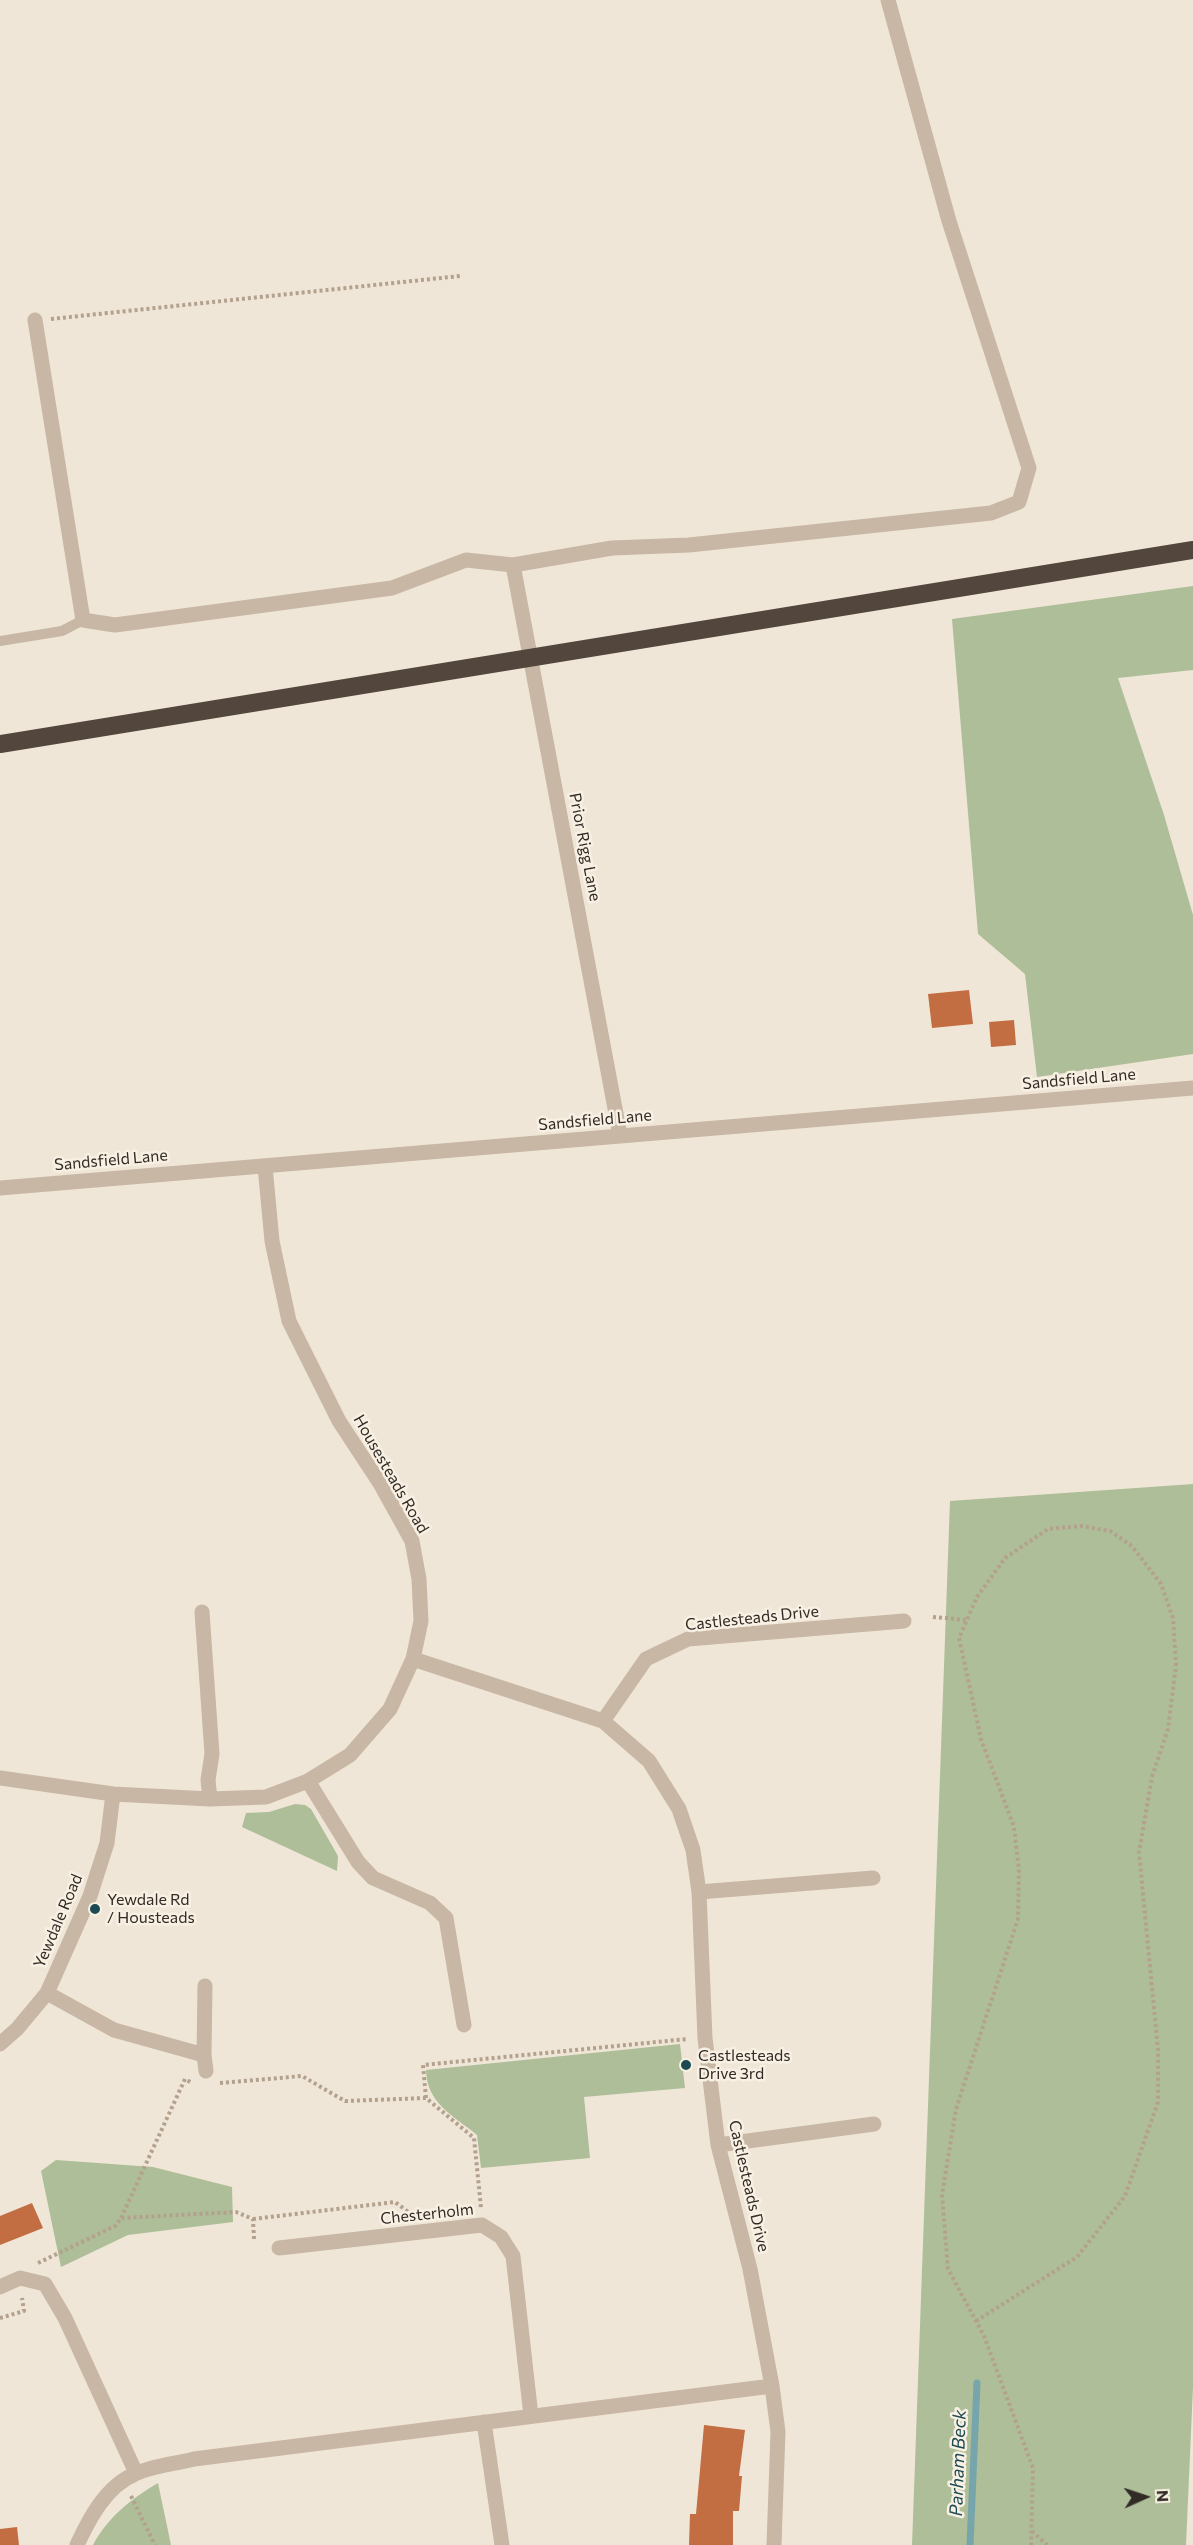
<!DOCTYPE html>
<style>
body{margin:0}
#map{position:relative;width:1193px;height:2545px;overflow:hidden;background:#f0e6d7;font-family:Commissioner,sans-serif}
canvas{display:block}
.north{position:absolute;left:1115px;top:2467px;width:60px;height:60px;-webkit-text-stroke:4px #f8f0e3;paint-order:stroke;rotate:87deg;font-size:16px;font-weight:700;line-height:24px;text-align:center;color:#322b25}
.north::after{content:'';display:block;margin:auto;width:21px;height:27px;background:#322b25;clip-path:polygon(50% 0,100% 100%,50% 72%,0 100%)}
</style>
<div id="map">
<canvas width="1193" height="2545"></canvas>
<div class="north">N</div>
</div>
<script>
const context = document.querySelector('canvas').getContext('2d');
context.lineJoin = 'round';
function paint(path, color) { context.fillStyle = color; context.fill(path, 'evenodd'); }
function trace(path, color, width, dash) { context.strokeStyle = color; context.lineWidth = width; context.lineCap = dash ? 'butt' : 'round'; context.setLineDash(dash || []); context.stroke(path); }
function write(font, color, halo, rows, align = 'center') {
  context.font = font + ' Commissioner,sans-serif'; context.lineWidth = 5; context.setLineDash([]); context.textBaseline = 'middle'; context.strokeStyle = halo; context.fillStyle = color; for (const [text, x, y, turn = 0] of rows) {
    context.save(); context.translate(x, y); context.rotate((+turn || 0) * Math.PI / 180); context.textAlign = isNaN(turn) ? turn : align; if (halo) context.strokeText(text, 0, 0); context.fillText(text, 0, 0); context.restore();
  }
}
paint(new Path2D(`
 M1193,586V670L1118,678L1164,815L1193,915V1054L1037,1077L1025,974L978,934L952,619Z
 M1193,1484V2387L1186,2545H912L950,1501Z
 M295,1804L305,1805L311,1809L338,1856L337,1871L242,1827L246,1813L269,1812Z
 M680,2044L685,2088L584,2097L590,2158L481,2168L477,2135C453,2115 427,2104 426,2070Z
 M56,2160L153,2167L232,2187L233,2222L128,2235L61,2267L41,2171Z
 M158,2483L171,2545H93C108,2517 131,2499 158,2483Z`), '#adbe98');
trace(new Path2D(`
 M970,2545L977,2383`), '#77a5ac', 7);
paint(new Path2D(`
 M969,990L973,1024L932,1028L928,994Z
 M1014,1020L1016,1045L991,1047L989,1022Z
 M32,2203L43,2228L0,2245V2216Z
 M704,2425L745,2430L739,2476H742L739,2511H733V2545H689L690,2514H696Z
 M17,2527L19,2545H0V2529Z`), '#c26d42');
trace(new Path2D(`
 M51,319L460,276
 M933,1617L966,1620
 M220,2083L302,2076L345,2101L426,2098L474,2138L481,2208
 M426,2098L423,2065L687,2039
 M121,2218L185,2079L192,2083
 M253,2219L395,2202L411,2214
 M38,2263L115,2226L121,2218L236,2212L253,2219L254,2239
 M0,2318L24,2311L22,2298
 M976,2321L1077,2257L1125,2196L1158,2102V2050L1139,1852L1152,1777L1168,1729L1176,1665L1173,1618L1161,1584L1132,1546L1110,1531L1081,1526L1048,1529L1005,1558L977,1597L959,1638L981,1739L1014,1827L1019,1870L1018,1919L956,2109L942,2195L948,2269L976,2321L984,2336L1033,2468L1031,2545
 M131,2496L155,2545
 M1032,2531L1047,2545`), '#b3a18e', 4, [3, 3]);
trace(new Path2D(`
 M0,641L62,631L83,620`), '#c7b7a4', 10);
trace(new Path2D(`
 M35,320L83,620L115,625L392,588L466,560L513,565L612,548L689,545L991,513L1019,502L1029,468L949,221L888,0
 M513,565L620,1135
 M0,1188L1193,1088
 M202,1612L212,1754L208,1780L210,1799
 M413,1659L603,1721L649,1761L679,1809L693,1850L699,1892L705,2038L718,2145L750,2269L772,2386L778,2432L774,2545
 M603,1721L646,1659L688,1639L904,1621
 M0,1778L113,1794L210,1799L266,1797L308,1781L350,1755L390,1709L413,1659L421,1621L419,1579L412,1541L381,1485L339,1421L289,1321L272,1241L265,1166
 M308,1781L358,1862L373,1878L430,1903L446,1918L464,2025
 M699,1892L873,1878
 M205,1986L204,2055L206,2071
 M47,1993L114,2030L204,2055
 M0,2044L17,2029L47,1993L90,1896L107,1843L113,1794
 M718,2145L874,2124
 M279,2248L482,2225L501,2237L513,2256L531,2416
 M0,2287L20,2278L45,2284L65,2318L136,2473
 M484,2422L502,2545
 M77,2545C89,2519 106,2486 135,2474C152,2466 175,2464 194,2459L772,2386`), '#c7b7a4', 15);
trace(new Path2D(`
 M0,744L1193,550`), '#53463c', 18);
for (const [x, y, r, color] of [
 [95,1909,6,"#1c4a52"],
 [686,2065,6,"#1c4a52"]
]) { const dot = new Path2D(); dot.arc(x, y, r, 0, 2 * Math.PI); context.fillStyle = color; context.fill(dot); trace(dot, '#f8f0e3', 2); }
write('16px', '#322b25', '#f8f0e3', [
 ["Prior Rigg Lane",585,847,79],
 ["Sandsfield Lane",1079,1079,-5],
 ["Sandsfield Lane",595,1120,-5],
 ["Sandsfield Lane",111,1160,-5],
 ["Housesteads Road",391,1474,60],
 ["Castlesteads Drive",752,1618,-6],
 ["Yewdale Road",58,1921,-67],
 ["Castlesteads Drive",749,2186,77],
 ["Chesterholm",427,2214,-6]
]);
write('16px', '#322b25', '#f8f0e3', [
 ["Yewdale Rd",107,1900],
 ["/ Housteads",107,1918],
 ["Castlesteads",698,2056],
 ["Drive 3rd",698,2074]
], 'left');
write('italic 18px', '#1c4a52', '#f8f0e3', [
 ["Parham Beck",958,2463,-88]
]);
</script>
